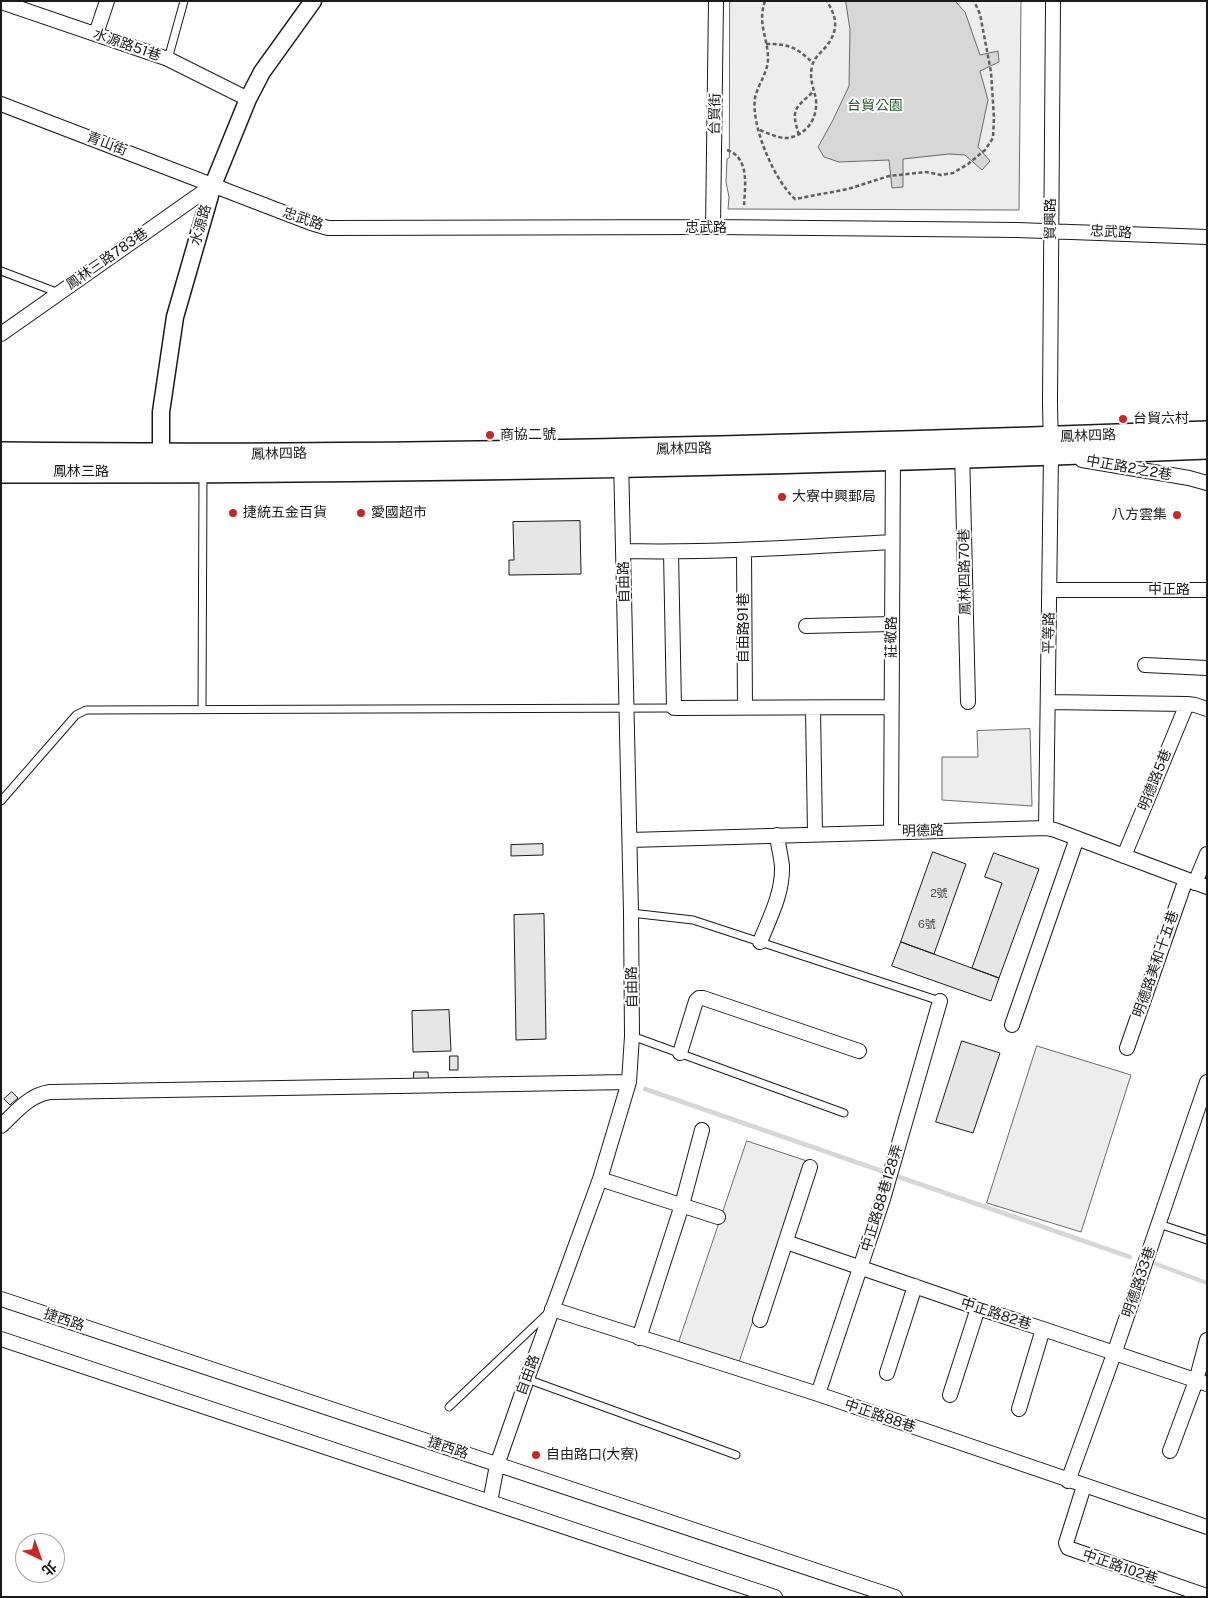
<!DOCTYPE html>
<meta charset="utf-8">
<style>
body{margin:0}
#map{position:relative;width:1208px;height:1598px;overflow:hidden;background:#fff;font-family:"Public Sans","Noto Sans TC",sans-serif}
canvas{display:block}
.frame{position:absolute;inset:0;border:2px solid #1a1a1a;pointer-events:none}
.north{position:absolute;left:15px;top:1533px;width:50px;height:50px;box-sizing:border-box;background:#fff;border:1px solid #a3a3a3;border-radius:50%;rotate:138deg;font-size:14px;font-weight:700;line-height:20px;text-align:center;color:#1a1a1a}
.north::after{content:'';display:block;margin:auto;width:18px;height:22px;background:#c62828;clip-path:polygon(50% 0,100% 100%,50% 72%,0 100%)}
</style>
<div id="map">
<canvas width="1208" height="1598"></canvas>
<div class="frame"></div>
<div class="north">北</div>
</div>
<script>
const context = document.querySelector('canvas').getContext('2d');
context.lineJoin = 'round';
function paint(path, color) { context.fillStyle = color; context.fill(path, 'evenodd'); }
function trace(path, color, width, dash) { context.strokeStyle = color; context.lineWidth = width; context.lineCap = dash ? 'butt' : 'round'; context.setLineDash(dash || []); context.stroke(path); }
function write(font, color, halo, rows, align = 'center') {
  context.font = font + ' "Public Sans","Noto Sans TC",sans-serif'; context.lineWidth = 4; context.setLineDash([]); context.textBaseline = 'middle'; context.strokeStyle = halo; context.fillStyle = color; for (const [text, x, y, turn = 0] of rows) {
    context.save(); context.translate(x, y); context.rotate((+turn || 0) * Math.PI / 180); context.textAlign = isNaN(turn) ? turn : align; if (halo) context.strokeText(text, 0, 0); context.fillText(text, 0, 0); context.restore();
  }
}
const built = new Path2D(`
 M730,1H1021L1019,210L728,209L729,197L726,182L727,159L729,158Z
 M1030,729L1032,806L942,800V757H978L977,731Z
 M1037,1046L1131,1075L1081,1232L987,1203Z
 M747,1141L807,1161L739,1362L679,1342Z`);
paint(built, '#ededed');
trace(built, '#6a6a6a', 1);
const water = new Path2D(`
 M846,1H955L965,12L980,55L998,51L999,62L980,71L988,100L978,147L990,161L982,170L965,155L949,154L903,159V187L892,188L889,160L839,162L824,157L818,147L833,120L849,86L850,30Z`);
paint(water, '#d7d7d7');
trace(water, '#6a6a6a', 1);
trace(new Path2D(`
 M645,1089L1130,1257
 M1156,1264L1207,1283`), '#d7d7d7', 4.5);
const building = new Path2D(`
 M580,521L581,574L509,575V560H514L513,522Z
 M543,844V855L511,856V845Z
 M933,852L966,864L934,954L901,942Z
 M994,853L1039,869L999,978L972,968L1002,883L985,877Z
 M544,914L546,1039L516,1040L514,915Z
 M901,942L999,978L991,1001L892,966Z
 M449,1010L451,1051L413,1052L412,1011Z
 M962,1041L1000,1053L973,1133L936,1122Z
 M450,1056H458V1070H450Z
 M414,1072H428L429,1084H414Z
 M12,1092L18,1098L10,1105L4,1099Z`);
paint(building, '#e6e6e6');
trace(building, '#1a1a1a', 1);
const service = new Path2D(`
 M168,59L184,1
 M1,271L59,293
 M202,709L203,475
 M1,801L76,715L86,710L674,708
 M631,913L693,920L940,1001
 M632,1036L844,1113
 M1159,1224L1207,1240
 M527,1379L736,1455
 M449,1407L548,1313`);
const minor = new Path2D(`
 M1,2L168,59L248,99
 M96,34L107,1
 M1,104L311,223L328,228L713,227L1017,230L1207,237
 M713,227L716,1
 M1,334L213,185
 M962,449L968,702
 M1082,460L1189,478L1207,483
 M744,550L745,707
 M623,551C713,553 802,547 892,542
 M671,552L674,708L891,707
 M1050,590H1207
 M806,626L892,624
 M1145,665L1207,668
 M1048,702L1187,704L1195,705L1207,709
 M813,708L815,834
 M1046,828L1051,454L1050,402L1053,1
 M891,832L893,451
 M630,840L1046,828L1055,830L1207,887
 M1124,856L1187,704
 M1195,883L1207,854
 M760,942C770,917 783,893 782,866C781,856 778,845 777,835
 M1012,1025L1077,838
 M1127,1048L1186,879
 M680,1053L696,1001L699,998H703L859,1051
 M1,1126C16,1112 29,1095 50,1092L629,1082
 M600,1179L718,1217
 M786,1242L978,1308L1043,1329L1207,1384
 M1,1299L895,1597
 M552,1309L818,1394L1207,1527
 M760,1320L810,1167
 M639,1338L682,1205L702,1130
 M1,1339L775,1597
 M887,1373L915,1286
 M818,1394L883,1199L940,1001
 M950,1395L978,1308
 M1019,1409L1043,1329
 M1170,1451L1196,1381L1207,1340
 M1068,1481L1114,1354L1207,1082
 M1084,1486L1066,1543L1068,1548L1207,1596
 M490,1502L497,1465L527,1379L600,1179L629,1082L632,1036L631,913L621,458`);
const tertiary = new Path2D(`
 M161,466V412L175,317L213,185L248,99L262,72L313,1`);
const primary = new Path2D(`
 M1,453C403,458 805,446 1207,432
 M1,472C403,473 805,465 1207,448`);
trace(service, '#1a1a1a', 9);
trace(minor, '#1a1a1a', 16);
trace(tertiary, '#1a1a1a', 19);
trace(primary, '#1a1a1a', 24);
trace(new Path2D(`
 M765,1C757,24 768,38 768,58C768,73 758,84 755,98C751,126 774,180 795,199L848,189L889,176L926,172L941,175L953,173L968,164L985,150L993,138L994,118L991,72L980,14L974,1
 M766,44C790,44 796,47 813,63
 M760,130C767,133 778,138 786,138C805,137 818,119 816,100C814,87 809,81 812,66C815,55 825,50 830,41C839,26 835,15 827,1
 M799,135C791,110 794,109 813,92
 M727,150C750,158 745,186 744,206`), '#5f5f5f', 2.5, [4, 2.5]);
trace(service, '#fff', 7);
trace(minor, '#fff', 14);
trace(tertiary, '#fff', 16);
trace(primary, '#fff', 21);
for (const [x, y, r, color] of [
 [1123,419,5,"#c62828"],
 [490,435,5,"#c62828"],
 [782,497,5,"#c62828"],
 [233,513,5,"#c62828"],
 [361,513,5,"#c62828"],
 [1177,515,5,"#c62828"],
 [536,1455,5,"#c62828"]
]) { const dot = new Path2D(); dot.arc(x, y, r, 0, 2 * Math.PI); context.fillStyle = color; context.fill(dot); trace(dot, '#fff', 2); }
write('11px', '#4d4d4d', null, [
 ["2號",939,894],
 ["6號",927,925]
]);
write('14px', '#1a1a1a', '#fff', [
 ["水源路51巷",127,45,19],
 ["台貿街",715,114,-89],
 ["青山街",107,144,21],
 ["忠武路",303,219,19],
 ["貿興路",1051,219,-90],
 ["水源路",201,225,-74],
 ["忠武路",706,228],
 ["忠武路",1111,232,3],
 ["鳳林三路783巷",107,259,-35],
 ["鳳林四路",1088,436,-2],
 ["鳳林四路",684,449,-1],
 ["鳳林四路",279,454,-1],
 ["中正路2之2巷",1129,468,10],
 ["鳳林三路",81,472],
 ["鳳林四路70巷",965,572,-91],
 ["自由路",624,582,-91],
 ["中正路",1169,590],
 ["自由路91巷",744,628,-90],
 ["平等路",1049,633,-89],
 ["莊敬路",892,637,-90],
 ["明德路5巷",1155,780,-68],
 ["明德路",923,831,-1],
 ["明德路美和十五巷",1156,964,-71],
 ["自由路",632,987,-91],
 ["中正路88巷128弄",882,1198,-73],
 ["明德路33巷",1139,1282,-71],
 ["中正路82巷",996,1314,18],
 ["捷西路",64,1320,18],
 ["自由路",528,1375,-70],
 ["中正路88巷",880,1416,19],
 ["捷西路",448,1448,18],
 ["中正路102巷",1120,1567,19]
]);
write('14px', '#2b5a34', '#fff', [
 ["台貿公園",875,106]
]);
write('14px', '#1a1a1a', '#fff', [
 ["台貿六村",1133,419],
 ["商協二號",500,435],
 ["大寮中興郵局",792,497],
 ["捷統五金百貨",243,513],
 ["愛國超市",371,513],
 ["八方雲集",1167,515,"right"],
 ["自由路口(大寮)",546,1455]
], 'left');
</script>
